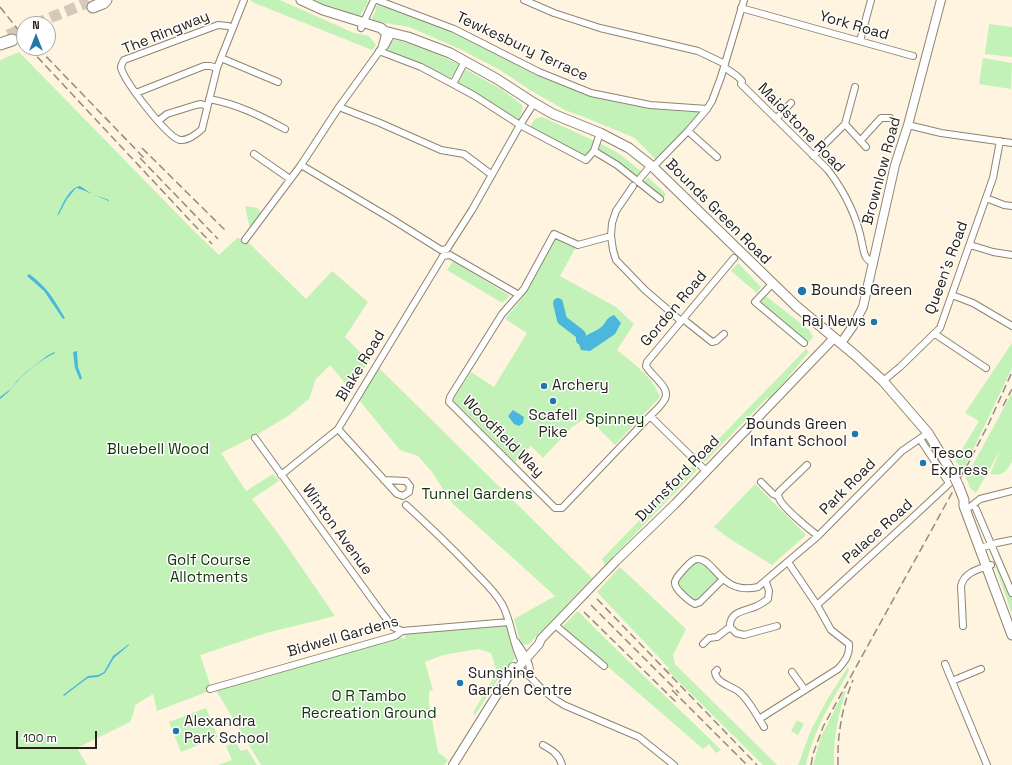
<!DOCTYPE html>
<style>
body{margin:0}
#map{position:relative;width:1012px;height:765px;overflow:hidden;background:#fff4e0;font-family:"Space Grotesk",sans-serif}
canvas{display:block}
.north{position:absolute;left:16px;top:16px;width:40px;height:40px;box-sizing:border-box;background:#fff;border:1px solid #a9a7a5;border-radius:50%;rotate:0deg;font-size:11px;font-weight:700;line-height:16px;text-align:center;color:#28241d}
.north::after{content:'';display:block;margin:auto;width:14px;height:18px;background:#1f78a7;clip-path:polygon(50% 0,100% 100%,50% 72%,0 100%)}
.scale{position:absolute;left:16px;top:731px;width:81px;height:18px;box-sizing:border-box;border:2px solid #28241d;border-top:0;padding-left:5px;font-size:12px;line-height:14px;white-space:nowrap;color:#28241d;-webkit-text-stroke:3px #fff;paint-order:stroke}
</style>
<div id="map">
<canvas width="1012" height="765"></canvas>
<div class="north">N</div>
<div class="scale">100 m</div>
</div>
<script>
const context = document.querySelector('canvas').getContext('2d');
context.lineJoin = 'round';
function paint(path, color) { context.fillStyle = color; context.fill(path, 'evenodd'); }
function trace(path, color, width, dash) { context.strokeStyle = color; context.lineWidth = width; context.lineCap = dash ? 'butt' : 'round'; context.setLineDash(dash || []); context.stroke(path); }
function write(font, color, halo, rows, align = 'center') {
  context.font = font + ' "Space Grotesk",sans-serif'; context.lineWidth = 3; context.setLineDash([]); context.textBaseline = 'middle'; context.strokeStyle = halo; context.fillStyle = color; for (const [text, x, y, turn = 0] of rows) {
    context.save(); context.translate(x, y); context.rotate((+turn || 0) * Math.PI / 180); context.textAlign = isNaN(turn) ? turn : align; if (halo) context.strokeText(text, 0, 0); context.fillText(text, 0, 0); context.restore();
  }
}
paint(new Path2D(`
 M251,0H280L354,33L369,36L376,45L372,50L252,2Z
 M315,0H367L368,3L359,17L336,11Z
 M380,5C413,16 445,27 476,43C496,53 515,64 535,74C587,98 643,111 700,112L657,161L635,138L589,119L565,110L530,90L500,70L462,50L409,27L373,21L372,18L376,10L375,9L376,6Z
 M989,24L1012,27V57L985,54Z
 M394,40C414,42 442,56 460,65L451,78L420,64L387,51L388,45Z
 M19,52L193,230L219,255L237,238L247,241L306,299L332,271L368,302L345,337L369,361L350,389L330,365L316,379L309,399L288,416L255,436L221,453L246,491L273,474L279,481L252,499L280,536L335,616L266,633L200,655L212,690L157,711L153,694L135,705L133,715L130,722L77,748L87,765H0V60Z
 M983,58L1012,63L1011,89L979,84Z
 M465,69L501,89L521,104L523,107L519,120L458,83Z
 M542,117L595,141L587,156L582,155L530,128C533,121 534,118 542,117Z
 M600,143L621,155L641,171L636,177L597,150Z
 M648,177L666,194L662,199L643,183Z
 M245,206L257,208L262,213L250,229Z
 M557,237L576,247L560,276L616,307L634,324L617,350C633,363 653,377 660,397L615,445L587,417L572,427L543,458L531,446L515,462L453,400L471,372L494,387L527,333L505,319L523,297Z
 M453,261L510,296L502,303L447,270Z
 M738,263L761,287L757,293L731,271Z
 M766,296L809,330L813,336L812,339L807,343L759,303Z
 M1012,343V368L963,471L955,461L979,421L965,413Z
 M806,349L809,352L781,386L769,399L767,398L705,462L700,458Z
 M378,367L592,578L528,645L522,644L520,642L514,619L555,596L452,503L432,472L418,456L400,450L359,400Z
 M1012,393V462C1005,473 1003,476 990,474L1001,449L976,493L970,488L966,477Z
 M693,465L697,470L605,565L602,559Z
 M755,484L806,535L772,565L730,539L714,527Z
 M990,551L993,552L1012,598V614Z
 M694,561L705,563L721,579L696,602L677,586V579Z
 M620,567L686,629L673,655L675,664L777,765H763L667,670L669,668L597,592Z
 M578,611C624,659 674,703 721,750L716,753L709,744L703,749L562,627Z
 M503,625L506,626L515,658L499,678L475,715L474,714V711L497,672L491,653L478,649L443,655L425,662L433,690L429,691V703L438,752L448,760L444,765H261L217,692L218,690L217,687L395,636L406,639L402,631Z
 M848,667L849,671C832,701 813,731 806,765H798L811,730L828,698Z
 M844,691H846C838,714 833,740 834,765H813L821,737Z
 M206,708L218,737L181,752L169,722Z
 M797,720L804,724L798,735L791,731Z
 M235,742L241,751L247,749L257,765H218L232,760L226,746Z`), '#c3f2b8');
paint(new Path2D(`
 M80,186L92,194L109,200V201C103,199 80,188 76,188L67,199L59,214L57,216C61,208 68,188 80,186Z
 M29,274C48,288 53,298 65,318L63,319L44,291L27,276Z
 M614,315L621,323L615,334L590,351L581,350L579,344C584,334 591,334 600,328C607,323 604,319 614,315Z
 M77,351L78,367L82,378L80,380L75,368L73,352Z
 M54,352L55,353C41,360 26,371 16,383C10,390 8,393 0,399V397L12,388L17,381L26,372L47,356Z
 M513,410L524,417L523,423L519,426L514,424L508,416Z
 M129,644V645L114,658L105,673L98,677L88,678L85,680L64,696L63,695L88,676L98,675L104,672L113,656Z`), '#4cb7dd');
trace(new Path2D(`
 M558,303L562,320L579,333L581,335V340`), '#4cb7dd', 10);
trace(new Path2D(`
 M35,24L89,2
 M8,35L24,28`), '#d4cab9', 11, [11, 5.5]);
const street = new Path2D(`
 M377,0L454,29L539,72L591,93L650,105L707,109
 M524,0L554,13L600,28L698,51L725,64
 M741,8L913,56
 M233,28L228,26L218,25L124,60C122,63 121,65 121,68C125,82 167,137 180,140C187,141 197,134 202,129L217,68L244,0
 M361,28L374,0
 M860,41L871,0
 M381,49L386,31
 M379,51L421,67L453,84L475,96L520,125L586,160L594,151L600,133
 M221,58L278,82
 M724,67L737,76L742,81L741,84L828,170C844,191 857,217 862,243C864,252 864,260 874,263
 M453,84L465,61
 M136,93L204,66H210L217,68
 M209,99C237,104 261,116 285,129
 M339,107L380,123L441,150L464,154L492,175
 M776,119L791,103
 M158,121L167,114L196,105L201,104L207,106
 M845,124L866,147
 M908,125L941,133L1012,143
 M688,131L717,157
 M861,140L881,118H890
 M594,151L617,165L660,199
 M254,154L290,179
 M813,156L845,124L855,87
 M301,165L390,218L441,250L447,249L472,210L520,125L534,103
 M653,167L688,131L707,109L712,101L721,77L744,0
 M638,181L651,165
 M633,186L616,211L612,223L611,236L613,250L616,260L645,290L681,321
 M986,198L1004,205L1012,206
 M611,236L578,245L554,234L524,289L502,314L450,397L449,402L555,508H562L650,416L706,471
 M245,240L301,165L339,107L381,49L385,46L392,33
 M970,245L993,252L1012,255
 M772,284L755,302L804,343
 M952,295L973,303L1012,326
 M683,319L712,342L716,341L724,334
 M935,334L986,368
 M883,381L900,367L940,328L993,178L1000,141
 M650,416C655,411 660,407 663,402C674,389 652,377 646,366L647,362L734,258
 M338,429L397,494L403,496L409,492L410,486L406,481L384,480
 M255,438L382,613L393,627L402,631
 M920,439L949,483
 M807,465L779,492C778,495 778,495 779,498C782,507 809,529 818,536
 M281,475L338,429L443,256L450,255L519,295
 M761,482L773,494L778,496
 M406,505C428,525 449,545 470,567C481,579 494,590 502,604C512,622 512,644 522,662
 M970,507L980,499L1012,491
 M976,509L1012,593
 M980,548L997,543L1012,540
 M723,579L700,602L695,604C690,602 687,599 683,595C670,583 674,580 685,568C689,564 692,560 697,559C715,558 720,596 758,587L818,536L902,451L928,433
 M766,582L769,591L768,599C764,602 761,604 757,606C746,611 729,611 730,627L736,633L744,635L777,626
 M817,605L911,519L955,478
 M555,625L604,666
 M963,626L961,586C964,572 979,569 991,565
 M516,642C522,650 532,664 530,675
 M703,644L709,638L717,637L730,627
 M945,664L987,765
 M517,669C529,672 534,682 543,690C550,696 557,701 564,705L639,737L674,765
 M717,670L715,672C716,683 731,686 738,691C748,698 757,716 764,727
 M792,672L805,690
 M952,681L981,669
 M210,689L395,636L402,631L509,622
 M759,719L838,669C845,661 850,655 849,644L831,630L817,605L788,562
 M543,745C552,750 559,754 562,765`);
const secondary = new Path2D(`
 M841,343L853,326L863,307L895,165L908,125L941,0
 M511,672H514L539,644L541,639L616,561L675,504L834,338
 M453,765L511,672L513,667`);
const primary = new Path2D(`
 M301,0L323,10L381,28L384,31L408,37L450,53L497,79L534,103L553,114L600,133L629,148L653,167L796,306L855,355L883,381L928,433L953,474
 M959,487L964,500V506L1012,635`);
const highway = new Path2D(`
 M93,7L103,3L106,0
 M0,44L12,40`);
trace(street, '#8d8472', 8);
trace(secondary, '#8d8472', 10);
trace(primary, '#8d8472', 11);
trace(highway, '#8d8472', 13);
trace(street, '#fff', 6);
trace(secondary, '#fff', 8);
trace(primary, '#fff', 9);
trace(highway, '#fff', 11);
trace(new Path2D(`
 M0,7L24,37
 M29,48L212,244
 M38,48L146,160
 M142,148L226,231
 M140,158L218,239
 M1003,406L1012,389
 M597,599L757,765
 M591,605L679,693
 M584,612L676,702
 M672,690L747,765
 M811,765L813,754L823,727L969,462L989,423L1012,372
 M838,765C837,736 842,707 853,680`), '#938c7e', 1.5, [8, 4]);
const primaryBridge = new Path2D(`
 M953,474L959,487`);
trace(primaryBridge, '#8d8472', 11, []);
trace(primaryBridge, '#fff', 9);
for (const [x, y, r, color] of [
 [802,291,5,"#1f78a7"],
 [874,322,4,"#1f78a7"],
 [544,386,4,"#1f78a7"],
 [553,401,4,"#1f78a7"],
 [855,434,4,"#1f78a7"],
 [923,463,4,"#1f78a7"],
 [460,683,4,"#1f78a7"],
 [176,731,4,"#1f78a7"]
]) { const dot = new Path2D(); dot.arc(x, y, r, 0, 2 * Math.PI); context.fillStyle = color; context.fill(dot); trace(dot, '#fff', 1.5); }
write('15px', '#28241d', '#fff', [
 ["York Road",854,26,16],
 ["The Ringway",166,33,-22],
 ["Tewkesbury Terrace",522,47,25],
 ["Maidstone Road",801,128,46],
 ["Brownlow Road",882,171,-75],
 ["Bounds Green Road",718,212,45],
 ["Queen's Road",947,268,-70],
 ["Gordon Road",674,309,-50],
 ["Blake Road",361,366,-59],
 ["Woodfield Way",503,437,45],
 ["Durnsford Road",678,479,-46],
 ["Park Road",848,487,-45],
 ["Winton Avenue",337,530,54],
 ["Palace Road",878,532,-42],
 ["Bidwell Gardens",343,637,-16]
]);
write('15px', '#28241d', '#fff', [
 ["Bounds Green",811,291],
 ["Raj News",866,322,"right"],
 ["Archery",552,386],
 ["Scafell",553,416,"center"],
 ["Pike",553,433,"center"],
 ["Bounds Green",847,425,"right"],
 ["Infant School",847,442,"right"],
 ["Tesco",931,454],
 ["Express",931,471],
 ["Sunshine",468,674],
 ["Garden Centre",468,691],
 ["Alexandra",184,722],
 ["Park School",184,739]
], 'left');
write('15px', '#0e3405', '#fff', [
 ["Spinney",615,420],
 ["Bluebell Wood",158,450],
 ["Tunnel Gardens",477,495],
 ["Golf Course",209,561],
 ["Allotments",209,578],
 ["O R Tambo",369,697],
 ["Recreation Ground",369,714]
]);
</script>
